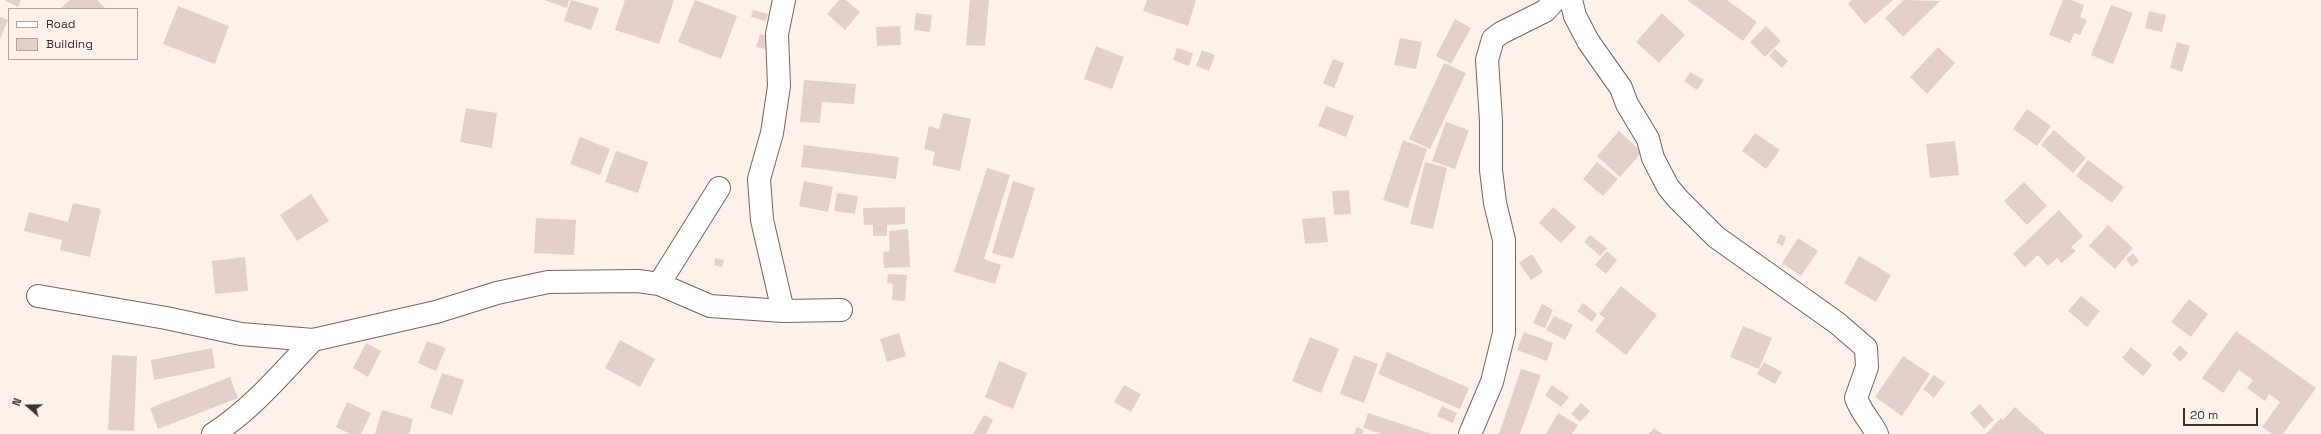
<!DOCTYPE html>
<style>
body{margin:0}
#map{position:relative;width:2321px;height:434px;overflow:hidden;background:#fdf1ea;font-family:"Space Grotesk",sans-serif}
canvas{display:block}
.legend{position:absolute;left:8px;top:8px;width:130px;height:52px;box-sizing:border-box;background:#fdf1ea;border:1px solid #afa59e;margin:0;padding:5px 7px;list-style:none;font-size:12px;color:#39322d}
.legend li{display:flex;align-items:center;gap:8px;height:20px}
.legend b{width:20px;border:1px solid #afa59e}
.north{position:absolute;left:8px;top:386px;width:40px;height:40px;-webkit-text-stroke:3px #fdf1ea;paint-order:stroke;rotate:290deg;font-size:11px;font-weight:700;line-height:16px;text-align:center;color:#39322d}
.north::after{content:'';display:block;margin:auto;width:14px;height:18px;background:#39322d;clip-path:polygon(50% 0,100% 100%,50% 72%,0 100%)}
.scale{position:absolute;left:2183px;top:408px;width:75px;height:18px;box-sizing:border-box;border:2px solid #39322d;border-top:0;padding-left:5px;font-size:12px;line-height:14px;white-space:nowrap;color:#39322d;-webkit-text-stroke:3px #fdf1ea;paint-order:stroke}
</style>
<div id="map">
<canvas width="2321" height="434"></canvas>
<ul class="legend">
<li><b style="height:5px;background:#fff"></b>Road</li>
<li><b style="height:11px;background:#e5cfcb"></b>Building</li>
</ul>
<div class="north">N</div>
<div class="scale">20 m</div>
</div>
<script>
const context = document.querySelector('canvas').getContext('2d');
context.lineJoin = 'round';
function paint(path, color) { context.fillStyle = color; context.fill(path, 'evenodd'); }
function trace(path, color, width, dash) { context.strokeStyle = color; context.lineWidth = width; context.lineCap = dash ? 'butt' : 'round'; context.setLineDash(dash || []); context.stroke(path); }
paint(new Path2D(`
 M4,0H21L18,7Z
 M70,0H97L106,9H60Z
 M544,0H569L567,8Z
 M571,0L599,8L591,30L564,21Z
 M625,0H674L659,44L615,30Z
 M695,0L737,16L721,59L678,42Z
 M839,0H846L860,12L845,30L827,14Z
 M970,0H989L985,46L966,45Z
 M1147,0H1196L1188,26L1143,11Z
 M1687,0H1727L1757,22L1743,41Z
 M1852,0H1893L1865,24L1848,4Z
 M1904,0L1940,1L1903,37L1885,18Z
 M2063,0H2071L2084,5L2080,17L2087,20L2080,35L2074,33L2070,43L2049,35Z
 M2111,5L2133,13L2113,64L2091,55Z
 M178,6L229,26L215,64L163,44Z
 M753,10L768,14L766,21L751,17Z
 M2149,11L2166,15L2162,32L2145,28Z
 M916,13L932,15L930,32L914,30Z
 M1662,13L1685,35L1659,63L1636,42Z
 M0,17L8,20L0,39Z
 M1455,19L1471,28L1451,64L1436,56Z
 M900,26L901,45L877,46L876,27Z
 M1766,26L1781,41L1765,57L1750,42Z
 M760,34L769,36L766,49L756,47Z
 M1400,38L1422,42L1416,69L1394,65Z
 M2177,42L2190,46L2182,72L2170,68Z
 M1096,46L1124,57L1112,89L1084,79Z
 M1938,47L1955,63L1927,94L1910,77Z
 M1177,48L1193,53L1189,66L1173,60Z
 M1775,49L1788,61L1782,68L1769,56Z
 M1202,50L1215,55L1209,71L1196,66Z
 M1333,59L1344,63L1334,88L1323,83Z
 M1444,63L1466,73L1430,149L1409,139Z
 M1690,72L1704,80L1697,90L1684,81Z
 M804,80L856,84L854,104L822,102L820,123L800,122Z
 M1326,106L1354,116L1346,137L1318,126Z
 M466,108L497,113L492,148L460,142Z
 M2027,109L2051,126L2037,146L2013,129Z
 M943,113L971,119L960,171L932,165L935,152L924,149L929,126L939,129Z
 M1446,122L1469,130L1455,169L1432,161Z
 M2054,130L2086,158L2073,173L2041,145Z
 M1619,131L1642,152L1620,177L1597,156Z
 M1755,133L1780,150L1766,169L1742,151Z
 M580,137L610,149L600,175L570,164Z
 M1403,140L1427,149L1408,208L1383,200Z
 M1955,141L1959,175L1930,178L1926,144Z
 M804,145L899,157L896,179L801,167Z
 M616,151L648,162L638,193L605,182Z
 M2088,160L2124,187L2112,203L2076,176Z
 M1425,162L1447,168L1433,229L1410,224Z
 M1597,162L1618,179L1603,196L1583,179Z
 M987,168L1010,175L984,259L1001,265L995,284L954,272Z
 M804,181L833,187L828,212L799,206Z
 M1013,181L1035,188L1013,259L992,253Z
 M2024,182L2047,206L2027,225L2004,201Z
 M1349,190L1351,214L1334,215L1332,191Z
 M837,193L858,196L855,214L834,211Z
 M311,194L329,221L297,241L280,215Z
 M73,203L101,209L90,257L60,250L62,240L24,231L29,212L68,222Z
 M905,207V224L887,225V236H873V225H864L863,208Z
 M1553,207L1576,227L1561,243L1539,223Z
 M2059,210L2083,236L2071,247L2076,251L2062,263L2057,258L2048,266L2038,255L2025,267L2013,254Z
 M1325,217L1328,242L1305,244L1302,219Z
 M536,218L576,220L574,255L534,253Z
 M2108,225L2133,248L2115,269L2089,246Z
 M908,229L910,267L884,268L883,252L890,251L889,231Z
 M1780,234L1786,237L1783,246L1776,243Z
 M1590,235L1607,248L1600,256L1584,242Z
 M1798,238L1818,251L1801,276L1782,263Z
 M1607,251L1617,260L1606,274L1595,265Z
 M2133,253L2139,261L2132,267L2126,259Z
 M1532,254L1543,272L1531,280L1519,263Z
 M1859,256L1891,275L1876,302L1844,283Z
 M245,257L248,291L215,294L212,261Z
 M715,258L724,260L722,267L714,265Z
 M888,274L907,275L905,301L892,300L893,284L887,283Z
 M1621,286L1657,315L1626,355L1595,331L1605,318L1599,314Z
 M2081,296L2100,311L2087,327L2068,311Z
 M2189,299L2208,314L2191,337L2171,322Z
 M1583,303L1597,314L1592,322L1577,311Z
 M1542,304L1553,310L1545,328L1533,323Z
 M1554,316L1573,325L1565,340L1546,330Z
 M1743,326L1772,338L1759,369L1730,357Z
 M2236,331L2316,388L2283,434H2272L2262,427L2280,402L2269,394L2265,401L2247,388L2253,380L2239,370L2223,393L2202,378Z
 M1524,332L1553,343L1547,361L1517,350Z
 M899,333L906,356L887,362L880,339Z
 M1310,337L1339,349L1321,393L1292,381Z
 M620,340L655,359L640,387L605,368Z
 M427,341L446,348L436,371L418,363Z
 M366,343L381,351L368,377L353,368Z
 M2180,345L2188,353L2180,362L2172,354Z
 M2131,347L2152,365L2143,376L2122,358Z
 M212,348L215,368L154,380L151,360Z
 M1387,352L1469,388L1460,409L1378,374Z
 M112,355L137,356L134,431L108,430Z
 M1354,355L1378,364L1364,403L1340,394Z
 M1903,356L1930,374L1902,416L1875,397Z
 M999,361L1027,373L1013,409L985,397Z
 M1764,362L1782,372L1775,384L1757,374Z
 M1521,369L1541,375L1520,434H1499Z
 M442,373L464,380L452,415L430,408Z
 M1934,375L1945,383L1934,398L1923,389Z
 M230,377L238,398L158,429L150,408Z
 M1124,385L1141,394L1131,412L1114,402Z
 M1552,385L1569,397L1561,407L1545,395Z
 M347,402L371,413L361,434H350L336,427Z
 M1581,403L1590,411L1580,422L1571,414Z
 M1980,404L1994,420L1984,429L1970,413Z
 M1442,406L1457,413L1453,423L1437,416Z
 M2015,407L2045,434H1986L2001,418L2003,420Z
 M382,410L413,419L409,434H375Z
 M1368,413L1432,434H1382L1363,428Z
 M1558,413L1578,425L1572,434H1546Z
 M984,415L993,420L986,434H973Z
 M1357,427L1364,430L1362,434H1354Z
 M1654,428L1662,434H1649Z`), '#e5cfcb');
const minor = new Path2D(`
 M1571,0L1575,16L1588,41L1621,88L1627,104L1648,139L1653,158L1668,187L1678,199L1716,237L1837,323L1866,348L1867,367L1856,398C1862,414 1870,420 1877,434
 M659,284L719,188
 M38,296L166,318L241,334L313,340L436,312L497,293L548,282L638,281L659,284L710,306L783,311L841,310
 M783,311L762,220L759,179L772,133L779,86L777,34L784,0
 M213,434C251,410 282,373 313,340
 M1470,434L1492,382L1504,333V240L1495,203L1491,170V121L1487,60L1493,39L1501,33L1545,11L1555,0`);
trace(minor, '#77665d', 24);
trace(minor, '#fff', 22);
</script>
